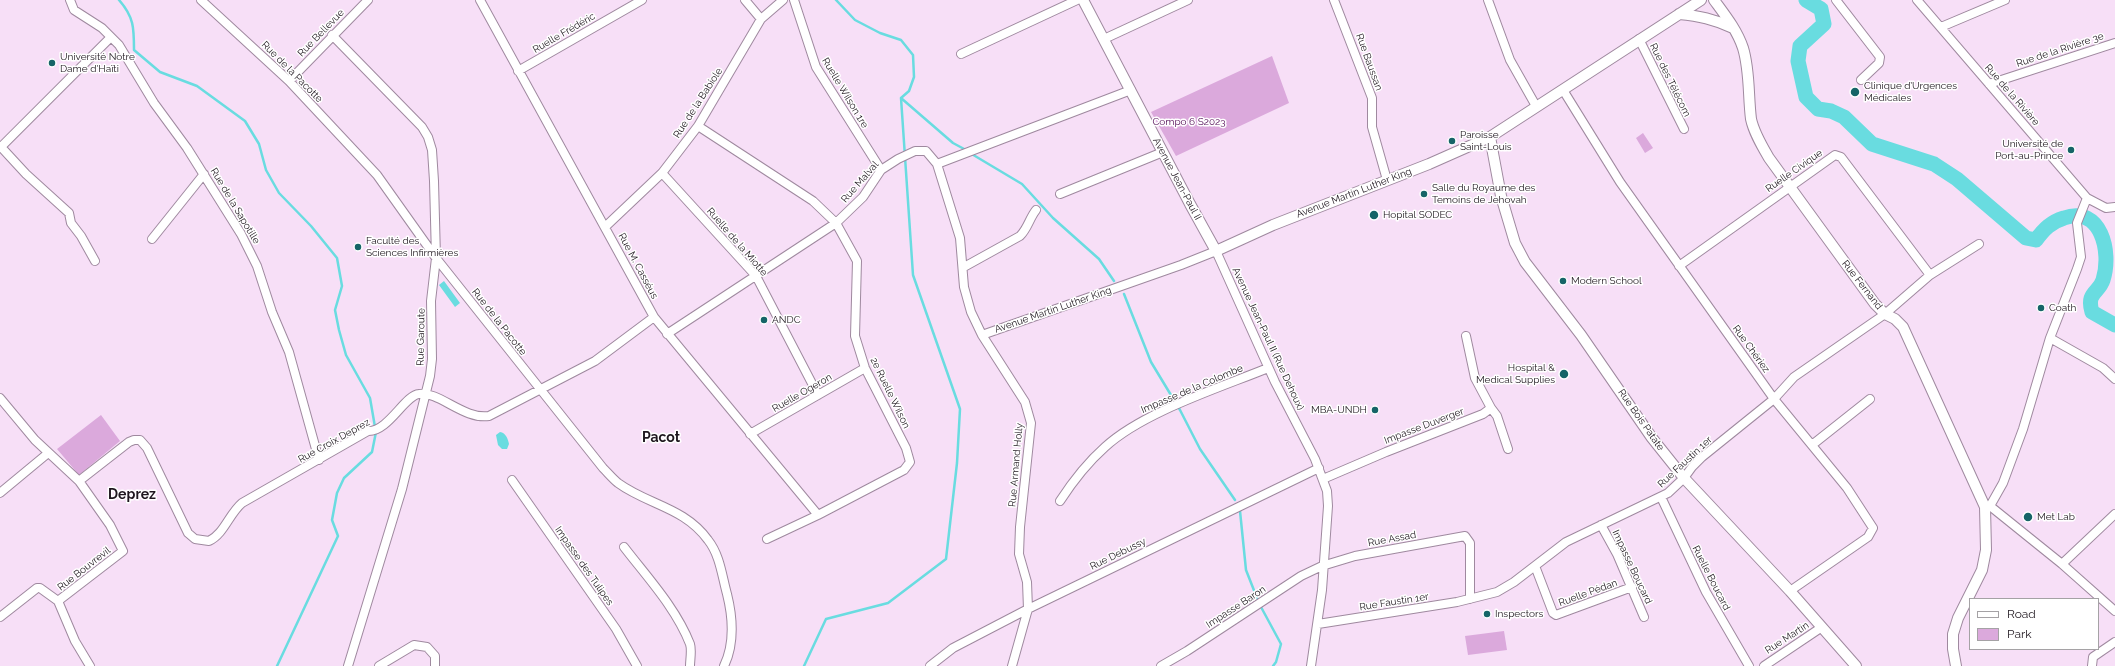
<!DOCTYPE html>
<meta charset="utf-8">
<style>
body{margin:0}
#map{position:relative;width:2115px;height:666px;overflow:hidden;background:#f7dff7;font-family:Raleway,sans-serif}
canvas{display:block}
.legend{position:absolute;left:1969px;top:598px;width:130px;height:52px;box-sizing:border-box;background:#fff;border:1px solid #a5a2a5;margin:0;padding:5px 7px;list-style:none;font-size:12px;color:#1f171f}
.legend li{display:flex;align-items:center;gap:8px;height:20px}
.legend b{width:20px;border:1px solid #a5a2a5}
</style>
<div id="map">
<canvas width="2115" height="666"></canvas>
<ul class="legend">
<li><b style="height:5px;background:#fff"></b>Road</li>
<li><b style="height:11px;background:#dba9dc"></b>Park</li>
</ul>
</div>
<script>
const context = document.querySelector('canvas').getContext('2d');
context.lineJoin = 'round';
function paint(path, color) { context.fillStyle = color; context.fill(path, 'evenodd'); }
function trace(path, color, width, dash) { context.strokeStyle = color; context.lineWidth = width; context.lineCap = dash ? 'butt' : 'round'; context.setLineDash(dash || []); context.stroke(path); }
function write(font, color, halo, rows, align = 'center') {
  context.font = font + ' Raleway,sans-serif'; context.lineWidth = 3; context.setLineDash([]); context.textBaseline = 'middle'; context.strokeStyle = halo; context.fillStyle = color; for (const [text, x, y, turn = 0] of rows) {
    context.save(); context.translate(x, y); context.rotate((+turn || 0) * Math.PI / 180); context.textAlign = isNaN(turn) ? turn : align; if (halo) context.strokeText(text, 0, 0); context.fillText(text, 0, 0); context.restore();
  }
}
paint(new Path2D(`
 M1272,56L1289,103L1176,156L1151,112Z
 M1643,133L1653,148L1645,153L1636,138Z
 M101,415L120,441L79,475L57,449Z
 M1504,631L1507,650L1468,655L1465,636Z`), '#dba9dc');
paint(new Path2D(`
 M444,281L460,303L455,307L439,285Z
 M500,432C506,433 508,439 509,444L507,449H502L498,445L496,435Z`), '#69dce0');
trace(new Path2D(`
 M119,0C134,17 134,28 134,50L160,72L197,86L245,121L259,144L266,170L279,193L311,226L337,258L342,286L335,310L339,330L346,355L370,398L375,427
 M836,0L855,20L880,33L901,40L913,55L914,77L909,91L901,98
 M901,98L953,143L966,150
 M970,153L1022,184L1053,218L1099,259L1114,281
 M1124,294L1151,362L1180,410L1200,449L1235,500
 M1240,511L1246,570L1257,598
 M1261,607L1281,644L1276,662L1273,666
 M277,666L338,536L332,520L337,493L344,478L372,452L376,432
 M804,666L826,619L888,603L946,559L957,463L960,409L913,275L901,98`), '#69dce0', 2.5);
trace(new Path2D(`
 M1806,0L1821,9L1824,24L1800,46L1798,61L1806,97L1818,109L1831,111L1844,117L1872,144L1934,164L1957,179L2026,238L2036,240C2044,229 2051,222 2064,218C2101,205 2112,252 2103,280C2099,293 2086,292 2092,312L2115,325`), '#69dce0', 15);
const minor = new Path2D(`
 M70,0L74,10L102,28L119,45L154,103L187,148L241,234L257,266L272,312L289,352L319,460
 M201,0L289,81L377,175L436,258L603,468C608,473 613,479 618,483C648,505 684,507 708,540C720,555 722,576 727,594C733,618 735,643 724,666
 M480,0L654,317L818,515
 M745,0L761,19
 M794,0L816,67L881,170
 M1334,0L1372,98V127L1387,180
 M1488,0L1510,60L1536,106
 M1836,0L1880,57L1879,63L1861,80
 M1917,0L2087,198L2106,208L2115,207
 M1941,27L2005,0
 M332,35L422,127L428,137L432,150L434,181L436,258L431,301L432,359L430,376L402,489L348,666
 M1104,39L1188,0
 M1639,39L1684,129
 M961,54L1077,0
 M518,71L642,0
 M289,81L368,0
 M1989,84L2115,43
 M1563,90L1620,182L1774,399L1847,488L1873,528L1868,537L1790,591
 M698,126L813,201L836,223L857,261L855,336L865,368L906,448L910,462L904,470L818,515L767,539
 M937,164L960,238L964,287L971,312L982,335L1025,402L1031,423L1020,527L1019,554L1027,582L1028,609L1012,666
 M662,173L756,276L818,395
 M1060,194L1163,152
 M605,227L662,173L698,126L761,19L783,0
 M152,239L204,174
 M95,261L81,236L71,223L69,213L26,174L1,147L111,37
 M1679,266L1835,155L1841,157L1930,275
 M964,267L1020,236C1028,228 1029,219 1036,210
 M667,334L836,223L863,197L881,170L898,159L915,151H926L937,164L1131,90
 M982,335L1181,265L1216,251L1275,382L1315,459L1327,491L1328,506L1322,590L1311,666
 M1466,336L1475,378L1491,408L1497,416L1508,449
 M2050,338L2103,368L2115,379
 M0,398L35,440L79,481L110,525L123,551L58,601L40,588H37L0,617
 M750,434L865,368
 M1812,445L1870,399
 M1323,479L1386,452L1483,414L1491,408
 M512,480L616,629L637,666
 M79,481L129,442L134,440H140L147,448L188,533L195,539L209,541C224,534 229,514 242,503L368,431C388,432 405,395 419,394C439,391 464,420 489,416L595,361L654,317
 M0,493L47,454
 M1661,497L1706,592L1749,666
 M1060,501C1073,481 1087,463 1105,447C1143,412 1219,388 1268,368
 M1990,506L2062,564L2115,611
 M1985,507L1990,506L2003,483L2023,429L2050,338L2077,269L2081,257L2077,223L2087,198
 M1601,525L1617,554L1644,617
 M624,547C647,577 676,608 690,644C692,650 690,660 690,666
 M2062,564L2115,514
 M1535,566L1553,613L1556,615L1632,587
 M58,601L75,641L90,666
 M1318,624L1457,602L1497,592L1514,582L1566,542L1668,493L1684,478L1692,467L1702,457L1774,399L1794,377L1885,314L1930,275L1979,244
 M379,666L414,645L427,647L435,656V666
 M930,666L953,648L1028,609L1319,468
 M1161,666L1187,651L1301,576L1322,566L1355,556L1465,536L1470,543V599
 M1764,666L1822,627
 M2092,666L2093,657L2115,642`);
const tertiary = new Path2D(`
 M1083,0L1190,204L1216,251L1273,225L1429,164L1490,137L1701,0
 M1714,0C1725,15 1737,30 1743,48C1750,71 1748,95 1751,119C1754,133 1762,146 1769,158L1875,304L1885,314L1895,319L1903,327L1985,507L1986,550L1982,570L1958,618L1953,634V649L1956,666
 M1679,14C1699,16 1714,19 1733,28
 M1490,137L1501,196L1515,243L1525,262L1581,335L1652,438L1684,478L1790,591L1856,666`);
trace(minor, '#9f899f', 10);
trace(tertiary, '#9f899f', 12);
trace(minor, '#fff', 8);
trace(tertiary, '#fff', 10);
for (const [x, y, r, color] of [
 [52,63,4,"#156467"],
 [1855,92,5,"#156467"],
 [1452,141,4,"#156467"],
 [2071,150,4,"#156467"],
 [1424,194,4,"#156467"],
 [1374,215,5,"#156467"],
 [358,247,4,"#156467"],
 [1563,281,4,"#156467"],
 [2041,308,4,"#156467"],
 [764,320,4,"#156467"],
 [1564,374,5,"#156467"],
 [1375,410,4,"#156467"],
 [2028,517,5,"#156467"],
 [1487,614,4,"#156467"]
]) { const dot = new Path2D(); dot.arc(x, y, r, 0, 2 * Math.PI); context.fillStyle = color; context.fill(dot); trace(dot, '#fff', 1.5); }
write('10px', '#1f171f', '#fff', [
 ["Rue Bellevue",321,33,-46],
 ["Ruelle Frédéric",564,33,-30],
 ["Rue de la Rivière 3e",2060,50,-18],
 ["Rue Baussan",1369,62,70],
 ["Rue de la Pacotte",292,72,45],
 ["Rue des Télécom",1670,80,64],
 ["Ruelle Wilson 1re",845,93,59],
 ["Rue de la Rivière",2012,95,49],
 ["Rue de la Babiole",698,103,-57],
 ["Ruelle Civique",1794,171,-35],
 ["Avenue Jean-Paul II",1177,179,62],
 ["Rue Malval",860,182,-49],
 ["Avenue Martin Luther King",1354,193,-21],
 ["Rue de la Sapotille",235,206,59],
 ["Ruelle de la Miotte",737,242,49],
 ["Rue M. Casséus",638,266,62],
 ["Rue Fernand",1862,285,52],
 ["Avenue Martin Luther King",1053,310,-19],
 ["Rue de la Pacotte",499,322,52],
 ["Rue Garoute",421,337,-89],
 ["Avenue Jean-Paul II (Rue Dehoux)",1268,339,65],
 ["Rue Chériez",1751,349,54],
 ["Impasse de la Colombe",1192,389,-23],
 ["Ruelle Ogeron",802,393,-30],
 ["2e Ruelle Wilson",890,393,64],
 ["Rue Bois Patate",1641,420,55],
 ["Impasse Duverger",1424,426,-21],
 ["Rue Croix Deprez",334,441,-29],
 ["Rue Faustin 1er",1685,462,-43],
 ["Rue Armand Holly",1016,465,-85],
 ["Rue Assad",1392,539,-10],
 ["Rue Debussy",1118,554,-26],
 ["Impasse des Tulipes",584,566,55],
 ["Impasse Boucard",1632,567,65],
 ["Rue Bouvrevil",84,569,-38],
 ["Ruelle Boucard",1711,578,63],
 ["Ruelle Pédan",1588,593,-20],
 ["Rue Faustin 1er",1394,602,-9],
 ["Impasse Baron",1236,607,-33],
 ["Rue Martin",1787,638,-33]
]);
write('10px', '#1f171f', '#fff', [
 ["Université Notre",60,57],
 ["Dame d'Haïti",60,69],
 ["Clinique d’Urgences",1864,86],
 ["Médicales",1864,98],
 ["Paroisse",1460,135],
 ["Saint-Louis",1460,147],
 ["Université de",2063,144,"right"],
 ["Port-au-Prince",2063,156,"right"],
 ["Salle du Royaume des",1432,188],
 ["Temoins de Jehovah",1432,200],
 ["Hopital SODEC",1383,215],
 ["Faculté des",366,241],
 ["Sciences Infirmières",366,253],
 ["Modern School",1571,281],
 ["Coath",2049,308],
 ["ANDC",772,320],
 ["Hospital &",1555,368,"right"],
 ["Medical Supplies",1555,380,"right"],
 ["MBA-UNDH",1367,410,"right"],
 ["Met Lab",2037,517],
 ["Inspectors",1495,614]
], 'left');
write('10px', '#540e58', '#fff', [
 ["Compo 6 S2023",1189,122]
]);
write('bold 14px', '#1f171f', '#fff', [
 ["Pacot",661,438],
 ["Deprez",132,495]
]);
</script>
